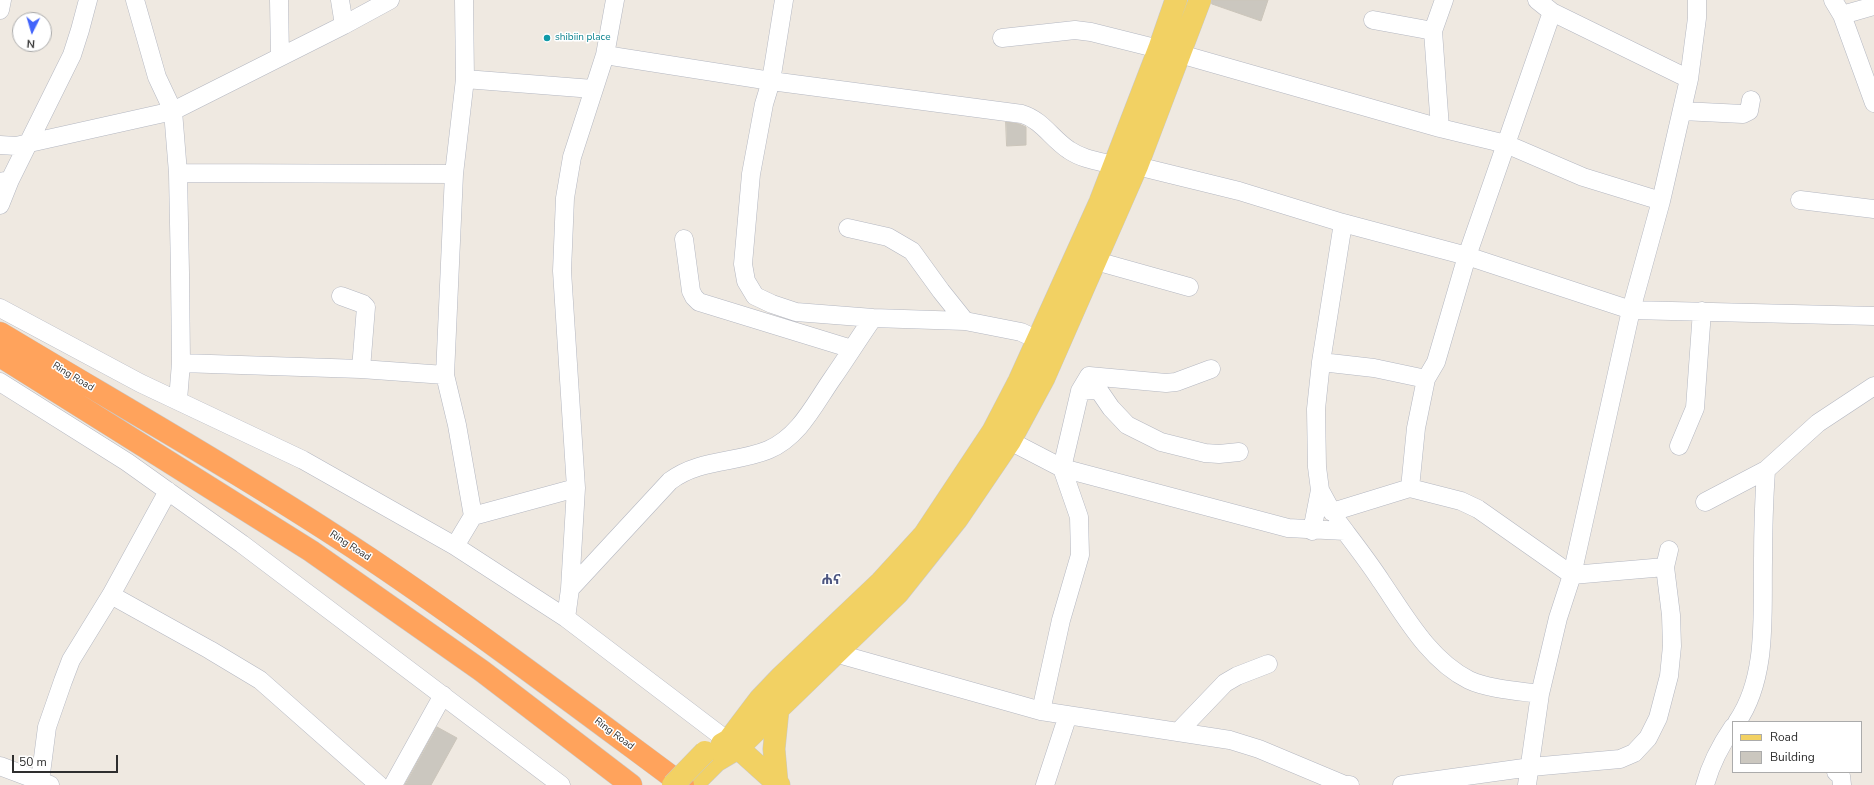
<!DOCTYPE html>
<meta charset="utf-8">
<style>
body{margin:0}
#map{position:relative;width:1874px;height:785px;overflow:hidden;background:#efe9e1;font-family:"Nunito Sans",sans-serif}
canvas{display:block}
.legend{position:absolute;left:1732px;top:721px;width:130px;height:52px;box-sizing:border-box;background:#fff;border:1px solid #ababab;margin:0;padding:5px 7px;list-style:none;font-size:12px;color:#2e2e2e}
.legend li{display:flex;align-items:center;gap:8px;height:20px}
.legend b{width:20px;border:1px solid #ababab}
.north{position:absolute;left:12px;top:12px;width:40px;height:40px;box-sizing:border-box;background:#fff;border:1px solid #ababab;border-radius:50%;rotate:185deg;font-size:11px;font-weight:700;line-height:16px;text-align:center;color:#2e2e2e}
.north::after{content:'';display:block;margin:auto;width:14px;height:18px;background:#4264fb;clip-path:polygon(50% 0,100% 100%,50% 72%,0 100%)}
.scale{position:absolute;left:12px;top:755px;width:106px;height:18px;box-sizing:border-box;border:2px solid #2e2e2e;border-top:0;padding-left:5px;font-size:12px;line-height:14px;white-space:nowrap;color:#2e2e2e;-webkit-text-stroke:3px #fff;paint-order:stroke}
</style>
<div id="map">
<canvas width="1874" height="785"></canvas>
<ul class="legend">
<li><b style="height:5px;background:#f2d163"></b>Road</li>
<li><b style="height:11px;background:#cbc7bf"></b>Building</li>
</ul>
<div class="north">N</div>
<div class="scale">50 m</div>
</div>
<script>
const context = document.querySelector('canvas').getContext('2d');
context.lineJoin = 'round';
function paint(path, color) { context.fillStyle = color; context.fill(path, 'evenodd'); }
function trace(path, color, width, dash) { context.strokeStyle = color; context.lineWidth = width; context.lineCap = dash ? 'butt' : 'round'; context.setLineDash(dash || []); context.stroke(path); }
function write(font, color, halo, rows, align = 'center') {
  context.font = font + ' "Nunito Sans","Noto Sans Ethiopic",sans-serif'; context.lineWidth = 3; context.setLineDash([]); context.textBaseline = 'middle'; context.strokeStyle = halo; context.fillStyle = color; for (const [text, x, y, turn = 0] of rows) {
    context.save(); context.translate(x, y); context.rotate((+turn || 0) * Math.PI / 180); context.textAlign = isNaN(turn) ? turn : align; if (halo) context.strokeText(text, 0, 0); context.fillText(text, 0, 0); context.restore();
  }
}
const building = new Path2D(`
 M1212,0H1268L1261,21L1212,4Z
 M1006,122L1019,124L1026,127V145L1007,146Z
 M437,727L457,738L431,785H405Z`);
paint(building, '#cbc7bf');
trace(building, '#cbc5ba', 1);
const minor = new Path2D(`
 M135,0L157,77L173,111L178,173L180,273L181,363L178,400
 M279,0L280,57
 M340,0L344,25
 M784,0L771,81L764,104L751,174L743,264L746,281L755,296L772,304L796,312L873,318L965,321L1021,332L1038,340
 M1537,0L1552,12L1689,79
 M1833,0L1842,15L1874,103
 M0,10L2,0
 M1842,15L1874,6
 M1373,20L1433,31
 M1002,38L1075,30L1091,32L1159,49
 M1180,54L1440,128L1506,144L1583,177L1661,201
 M605,55L771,81L1022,114C1042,120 1052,139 1069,150C1082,159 1098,161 1114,165
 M465,79L593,89
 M1682,111L1743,114L1749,111L1751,100
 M1440,128L1433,31L1444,0
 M0,145L16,146L173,111L344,25L390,0
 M1137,166L1239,191L1343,223L1467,256L1631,310L1874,316
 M178,173L454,174
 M0,182L10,180L72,55L80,30L88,0
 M1800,200L1874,209
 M0,205L10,180
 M1343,223L1321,362L1316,409L1317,467L1320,490L1332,512L1410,488L1461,501L1478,509L1572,575L1665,567
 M848,228L888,237L912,251L941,291L965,321
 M684,239L691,291L694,297L699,302L852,349
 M1096,261L1189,287
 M341,296L363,304L366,307L361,369
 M0,308L140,383L303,460L455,546L566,618L737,748
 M1321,362L1374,368L1426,379
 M181,363L361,369L445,375
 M1211,369L1176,382L1166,383L1089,376L1080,391L1062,468L1288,528L1345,531
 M0,382L127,462L242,544L561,785
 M1080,391L1094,390L1100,392L1111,408L1127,425L1161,442L1205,453L1219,454L1239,452
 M1010,441L1062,468L1079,517L1080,555L1061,620L1041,711
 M1679,446L1695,408L1702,311
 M1410,488L1416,428L1426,379L1436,362L1467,256L1552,12
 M1705,502L1766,470L1818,423L1874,386
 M473,516L576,488
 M1338,522C1353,542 1368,561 1381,581C1405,616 1429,660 1469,680C1488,689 1519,691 1540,694
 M1312,531L1320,490
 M455,546L473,516L457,425L445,375L454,174L465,79L464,0
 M570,589L670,481C699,459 736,463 768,450C799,437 814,405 832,379C846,359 859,338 873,318
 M111,595L210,650L260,680L379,785
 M566,618L570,589L576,488L562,271L565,198L572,157L605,55L615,0
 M835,653L1041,711L1230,740L1259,749L1345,785H1350
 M1737,722C1768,677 1762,614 1763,562C1763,531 1764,500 1766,470
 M1179,731L1225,683L1237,676L1268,664
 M0,766L50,785
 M1836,772L1841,776L1842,785
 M40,781L47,727L63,681L71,660L111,595L168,491
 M393,785L443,695
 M1045,785L1068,715
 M1402,785L1531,767L1620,759L1634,753L1648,738L1658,718L1669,676L1672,646L1671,615L1665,567L1669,550
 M1527,785L1540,694L1558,618L1572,575L1631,310L1661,201L1689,79L1697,18V0
 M1705,785C1711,763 1720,746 1733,727`);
const major = new Path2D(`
 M722,744L729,740L760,699L781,677L881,582L924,535L993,431L1019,381L1100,202L1159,49L1176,0
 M738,748L779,785
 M777,783L774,749L778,709
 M692,785L716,761L738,748L898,593L957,519L1010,441L1044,378L1137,166L1200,0`);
const highway = new Path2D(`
 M0,333C123,407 249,478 369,558C476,630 579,708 683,785
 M0,356L311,551L482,671L631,785`);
trace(minor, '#b4b7c1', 19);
trace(major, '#c9c9c9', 23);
trace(highway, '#c9c9c9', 23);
trace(minor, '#fff', 18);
trace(major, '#f2d163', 22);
trace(highway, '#ffa35c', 22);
const majorBridge = new Path2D(`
 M673,785L705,752`);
trace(majorBridge, '#c9c9c9', 23, []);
trace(majorBridge, '#f2d163', 22);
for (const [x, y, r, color] of [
 [547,38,4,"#0f9aa8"]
]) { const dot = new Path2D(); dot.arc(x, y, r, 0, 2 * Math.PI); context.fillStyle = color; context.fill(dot); trace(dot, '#fff', 1.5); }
write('10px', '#0d838f', '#fff', [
 ["shibiin place",555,38]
], 'left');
write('10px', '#2e2e2e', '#fff', [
 ["Ring Road",73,377,31],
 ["Ring Road",350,546,33],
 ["Ring Road",614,734,37]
]);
write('bold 14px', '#4d5680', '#fff', [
 ["ሐና",831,581]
]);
</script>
